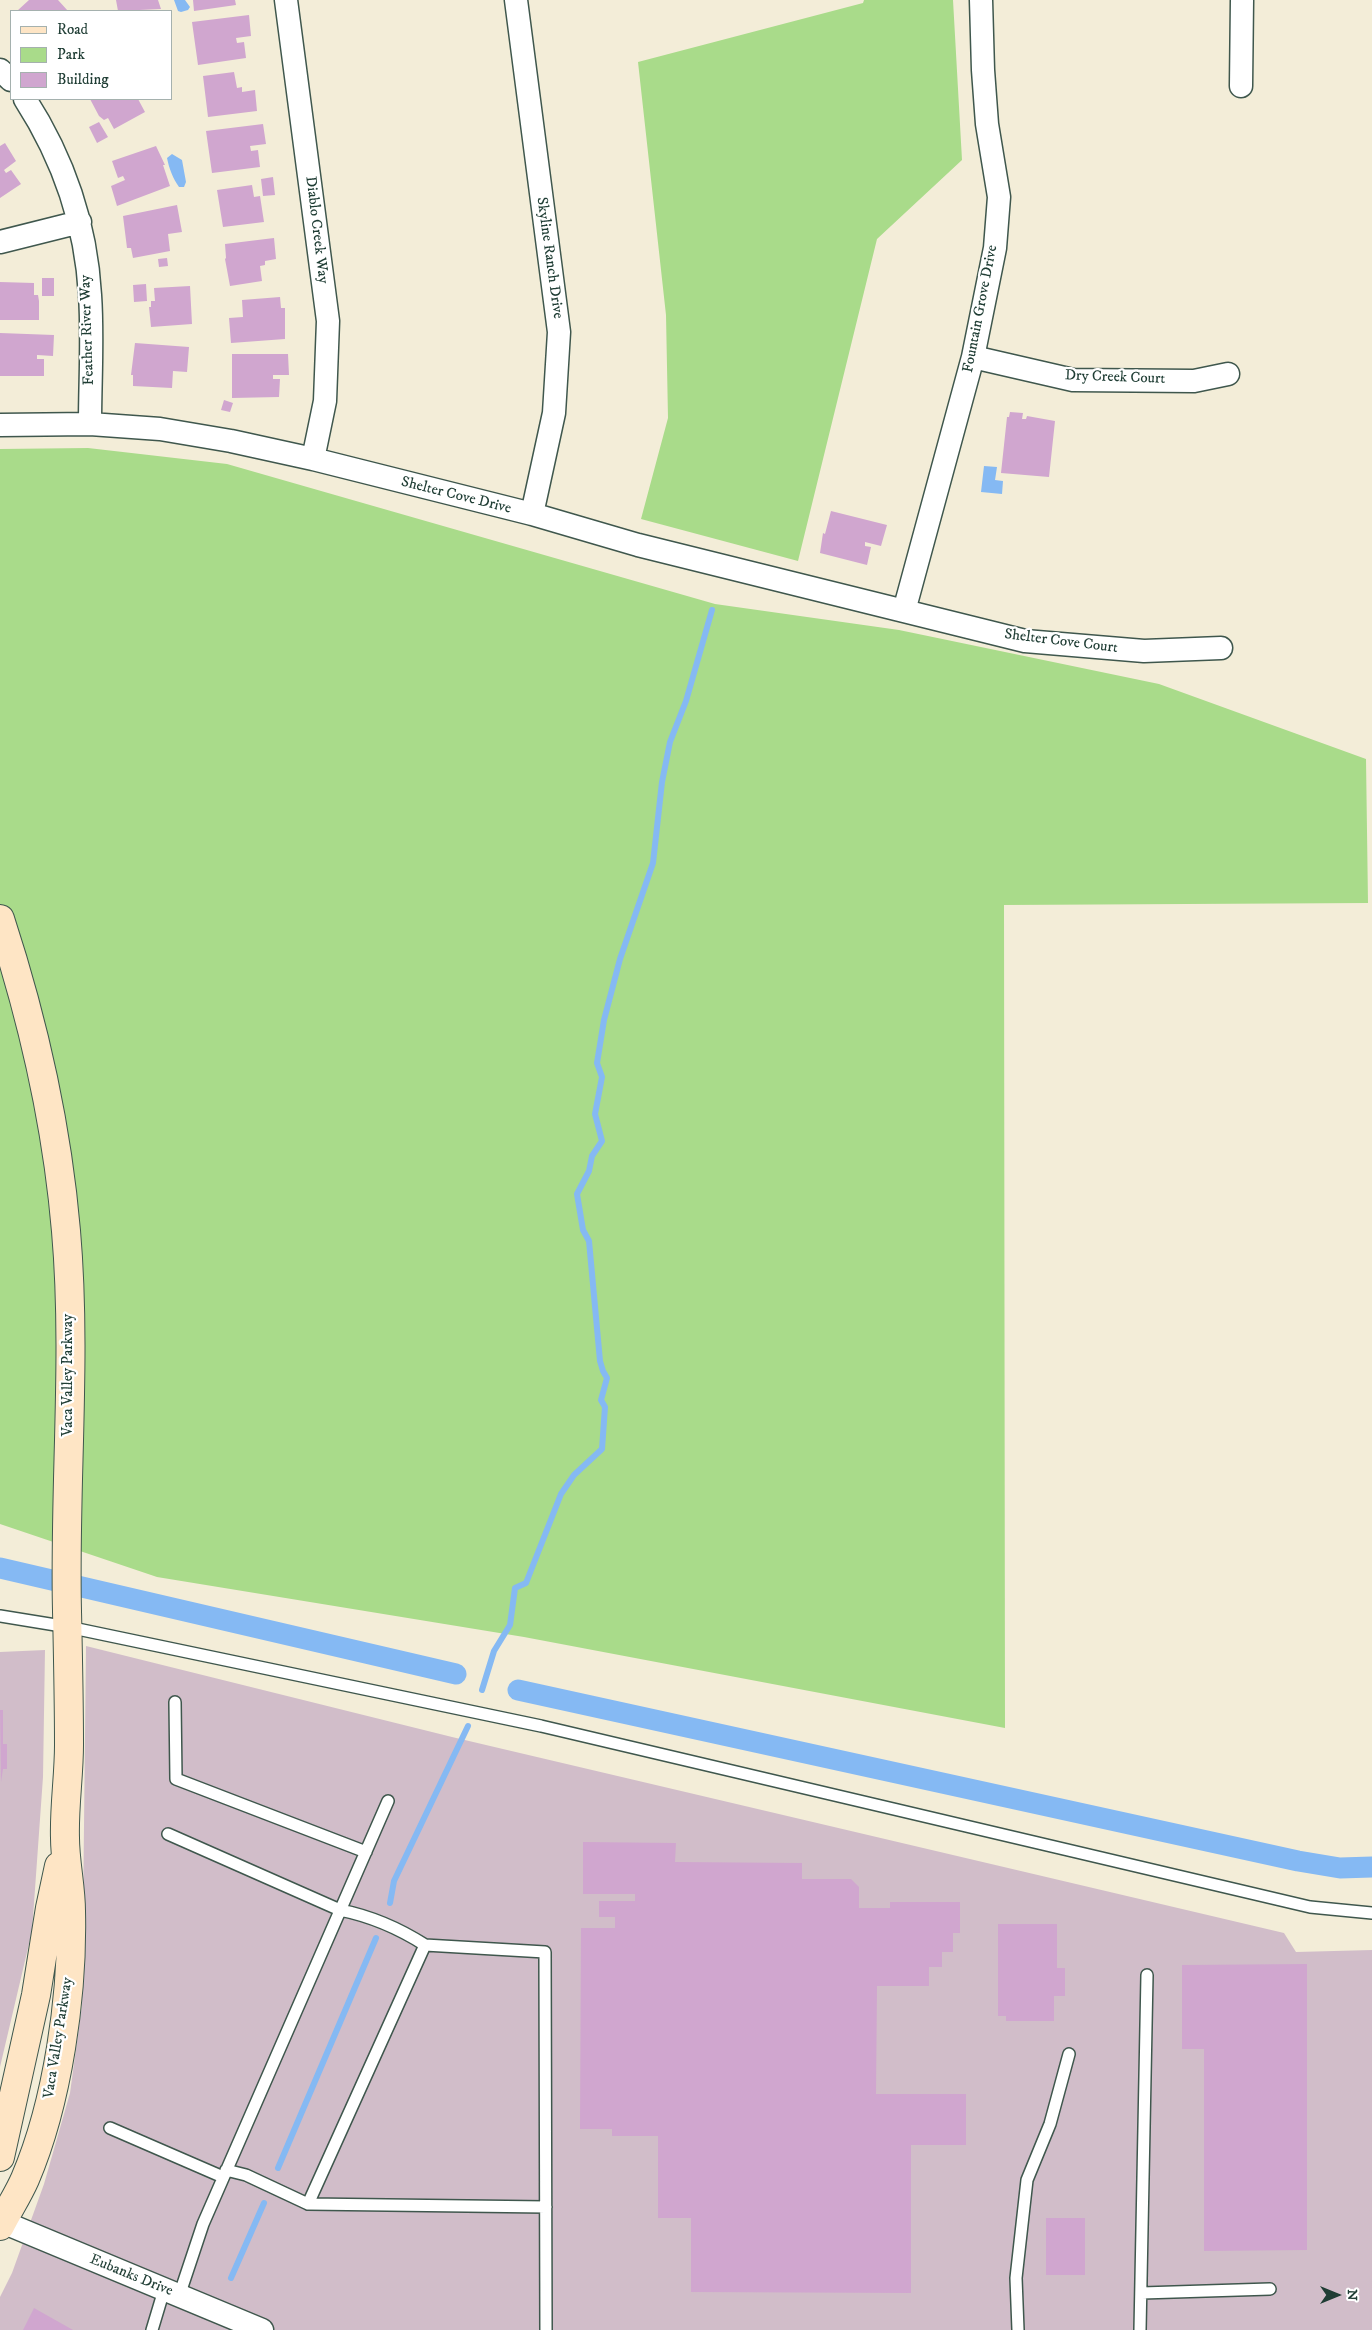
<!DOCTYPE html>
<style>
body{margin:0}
#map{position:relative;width:1372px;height:2330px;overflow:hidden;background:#f3edd8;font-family:"IM FELL DW Pica",serif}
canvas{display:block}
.legend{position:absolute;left:10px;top:10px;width:162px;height:90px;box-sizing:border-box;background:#fff;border:1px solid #a5b1ae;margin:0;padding:6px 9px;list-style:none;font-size:15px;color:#1f3d34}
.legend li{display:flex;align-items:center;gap:10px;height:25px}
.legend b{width:25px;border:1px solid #a5b1ae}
.north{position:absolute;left:1312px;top:2270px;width:50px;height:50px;-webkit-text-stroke:4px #fff;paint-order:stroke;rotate:90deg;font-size:14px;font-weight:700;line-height:20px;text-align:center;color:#1f3d34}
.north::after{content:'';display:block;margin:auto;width:18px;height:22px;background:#1f3d34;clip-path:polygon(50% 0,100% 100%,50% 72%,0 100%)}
</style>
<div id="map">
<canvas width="1372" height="2330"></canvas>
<ul class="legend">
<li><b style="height:6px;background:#fee5c5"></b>Road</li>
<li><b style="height:14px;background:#a9db8a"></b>Park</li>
<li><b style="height:14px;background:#d0a6cf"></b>Building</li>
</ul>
<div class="north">N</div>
</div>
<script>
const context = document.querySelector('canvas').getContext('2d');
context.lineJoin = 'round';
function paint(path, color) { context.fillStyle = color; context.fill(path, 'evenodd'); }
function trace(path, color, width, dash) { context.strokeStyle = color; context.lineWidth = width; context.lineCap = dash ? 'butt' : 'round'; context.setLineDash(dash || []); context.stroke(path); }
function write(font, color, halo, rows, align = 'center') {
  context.font = font + ' "IM FELL DW Pica",serif'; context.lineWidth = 4.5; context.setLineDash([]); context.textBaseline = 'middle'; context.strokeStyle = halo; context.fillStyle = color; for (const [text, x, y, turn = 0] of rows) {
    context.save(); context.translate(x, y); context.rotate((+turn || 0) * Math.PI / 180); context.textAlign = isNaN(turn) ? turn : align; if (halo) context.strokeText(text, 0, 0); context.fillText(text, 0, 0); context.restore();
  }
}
paint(new Path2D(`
 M86,1646L452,1737L1284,1933L1296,1952L1372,1950V2330H0V2297L12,2273L44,2184L70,2093L82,2005Z
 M45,1650L43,1777L32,1931L0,2067V1652Z`), '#d1bdc9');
paint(new Path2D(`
 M864,0H953L962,160L877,239L798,561L641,519L668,418L666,315L638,62L863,3Z
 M88,448L227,464L715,604L899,630L1159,684L1366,759L1368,903L1004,905L1005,1728L524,1637L157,1577L0,1524V449Z`), '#a9db8a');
paint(new Path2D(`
 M174,0H185L190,7L188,10L181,12L178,11Z
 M172,154L182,160L186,182L184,187H179C173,179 169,168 167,158Z
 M984,466L997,467L995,480L1003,481L1002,494L981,492Z`), '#85b9f3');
trace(new Path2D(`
 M482,1690L494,1651L510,1625L515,1588L526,1583L561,1494L574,1475L602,1449L605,1407L601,1400L607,1378L603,1371L600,1361L589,1241L583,1230L577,1194L589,1171L592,1156L602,1141L595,1114L602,1077L597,1063L604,1020L620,959L653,863L662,782L670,742L686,701L712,610
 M390,1903L394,1881L468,1726
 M278,2168L376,1938
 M231,2278L264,2203`), '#85b9f3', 6);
trace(new Path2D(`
 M0,1568L456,1674
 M518,1690L1298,1861L1340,1868L1372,1867`), '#85b9f3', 21);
paint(new Path2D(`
 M29,0H58L68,11H17Z
 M116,0H158L161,9L118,11Z
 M193,0H235L236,5L194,11Z
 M249,15L251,36L236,38L237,43L244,42L246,58L198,65L192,22Z
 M234,72L237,88L242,87V92L255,90L257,111L208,117L203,76Z
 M90,99H138L145,112L114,129L108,118L104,120L99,116Z
 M99,122L108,137L97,143L89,127Z
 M263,124L266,144L250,146L251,151L258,150L260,167L212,173L206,131Z
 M5,143L16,161L4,170L6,173L11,170L21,184L0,198V146Z
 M156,146L165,165H163L170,186L117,206L111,186L125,180L123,176L118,178L112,161Z
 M273,177L275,195L263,196L261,179Z
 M252,185L254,197L260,196L264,222L223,227L217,190Z
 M177,205L182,232L168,234L170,251L133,258L131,248H127L123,216Z
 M274,238L276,259L265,261V265L260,266L262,281L230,286L225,259L226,258L225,244Z
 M167,258L168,266L159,267L158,259Z
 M42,278H54V296H42Z
 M0,282L34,283V295H38L39,301V320H0Z
 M146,284L147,301L134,302L133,285Z
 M190,286L192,324L151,327L149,307H151V301H155L154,288Z
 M280,297L281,308H285V339L231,343L229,318L243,317L242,300Z
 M0,333L54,335L53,356L37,355V359H44V376H0Z
 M135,343L189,347L187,372L173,371L172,388L133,386V375H131Z
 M232,354H288L289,375H273V379H280L279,397L232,398Z
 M224,400L233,403L230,412L221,410Z
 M1010,412L1023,413L1022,419H1026L1027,416L1055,421L1049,477L1001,473L1007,417H1009Z
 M831,511L887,525L881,546L865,542V546L871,547L867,565L820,553L823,533L825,534Z
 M0,1710H3V1744H7V1769H3L1,1782Z
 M583,1842L676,1843L675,1862L802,1863V1879H851L859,1887V1908H890V1902H960V1933H953V1952H942V1967H929V1986H877L876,2094H966V2145H911V2293L691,2292V2218H658V2136H612V2129H580L581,1928H615V1917H599V1901H635V1894H583Z
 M998,1924H1057V1968H1065V1996H1054V2021H1006V2016H998Z
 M1307,1964V2250L1204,2251V2049H1182V1965Z
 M1046,2218H1085V2275H1046Z
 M34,2308L73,2330H23Z`), '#d0a6cf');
const lane = new Path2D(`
 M0,1616L68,1627L541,1726L1310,1907L1372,1913
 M175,1702L176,1779L366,1852
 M168,1834L340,1910C370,1916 400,1929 425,1945L545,1952L546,2330
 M425,1945L308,2204L546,2207
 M110,2128L223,2177
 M226,2170L246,2175L308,2204
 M1142,2293L1270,2289
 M179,2296L203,2224L388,1801
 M152,2330L164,2290
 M1018,2330L1016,2278L1027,2180L1050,2124L1069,2054
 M1140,2330L1147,1975`);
const street = new Path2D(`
 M286,0L328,321L325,401L313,459
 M516,0L559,332L554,413L532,514
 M0,70L11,80
 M1241,86L1242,0
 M25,99C63,158 86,224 90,295C93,338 90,381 90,424
 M0,242L80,222
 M973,357L1073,380L1194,381L1228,374
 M0,425L90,424L160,429L231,441L313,459L532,514L638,545L1025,641L1144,651L1221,648
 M904,611L973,357L995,248L999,197L987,124L983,70L981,0
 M0,2221L262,2330`);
const secondary = new Path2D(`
 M0,919C33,1020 57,1125 66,1231C77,1357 64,1485 67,1611C68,1656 69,1700 69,1745C69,1776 64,1807 65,1838C65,1862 71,1887 71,1911C73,1994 58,2102 25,2179C18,2195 8,2210 0,2226
 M0,2157L36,1995L50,1908L59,1866`);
trace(lane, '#3f574d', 14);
trace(street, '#3f574d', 25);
trace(secondary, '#3f574d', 30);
trace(lane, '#fff', 11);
trace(street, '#fff', 22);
trace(secondary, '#fee5c5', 28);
write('15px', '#1f3d34', '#fff', [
 ["Diablo Creek Way",316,230,83],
 ["Skyline Ranch Drive",549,258,82],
 ["Fountain Grove Drive",981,309,-79],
 ["Feather River Way",88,330,-92],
 ["Dry Creek Court",1115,378,2],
 ["Shelter Cove Drive",456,496,14],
 ["Shelter Cove Court",1061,642,7],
 ["Vaca Valley Parkway",69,1375,-90],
 ["Vaca Valley Parkway",59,2038,-81],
 ["Eubanks Drive",131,2276,22]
]);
</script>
